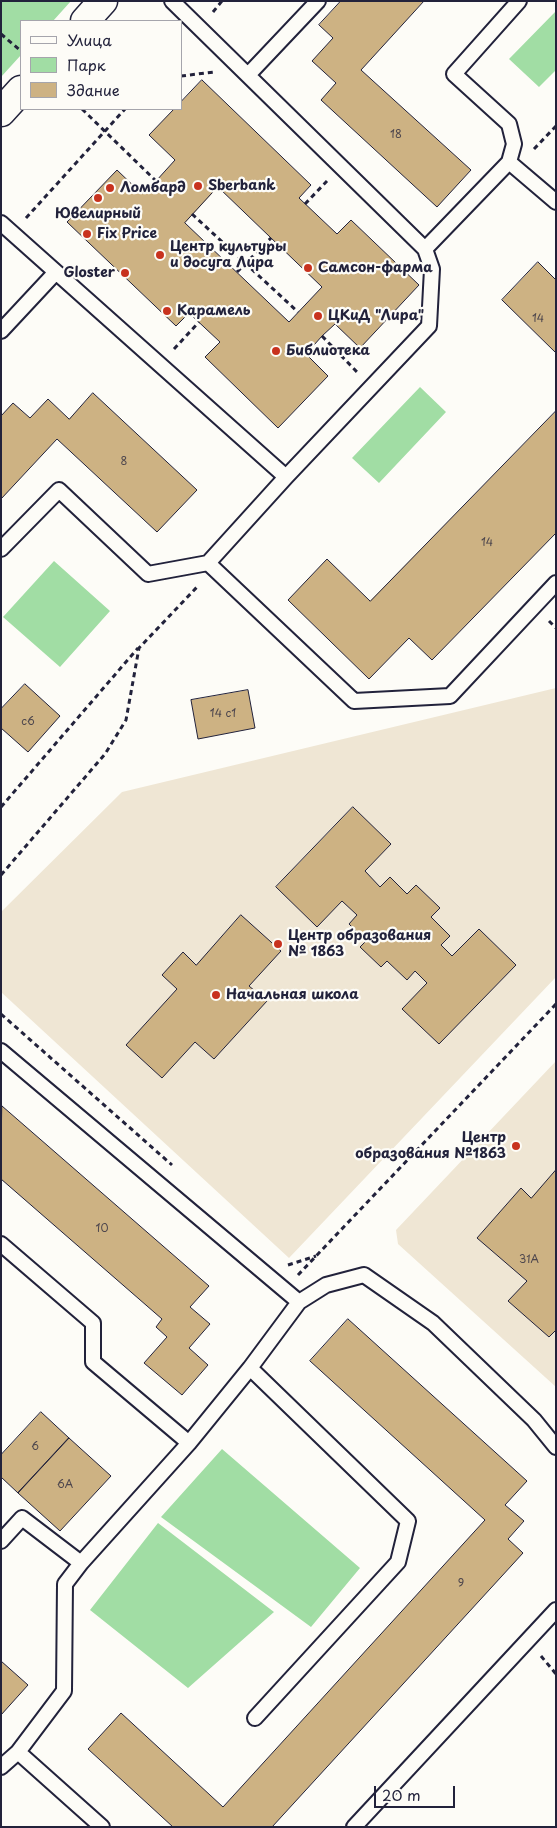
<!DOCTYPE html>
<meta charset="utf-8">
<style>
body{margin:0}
#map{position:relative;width:557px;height:1828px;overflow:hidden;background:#fdfcf7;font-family:"Playpen Sans",sans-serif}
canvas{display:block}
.frame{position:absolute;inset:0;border:2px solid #22223b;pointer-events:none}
.legend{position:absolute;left:20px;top:20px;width:162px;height:90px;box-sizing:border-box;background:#fdfcf7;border:1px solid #a5a5ac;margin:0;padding:6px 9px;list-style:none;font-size:15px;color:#22223b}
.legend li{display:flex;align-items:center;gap:10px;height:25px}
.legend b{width:25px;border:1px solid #a5a5ac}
.scale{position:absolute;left:374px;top:1786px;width:81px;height:22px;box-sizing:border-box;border:2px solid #22223b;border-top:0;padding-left:6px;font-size:15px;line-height:18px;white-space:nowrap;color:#22223b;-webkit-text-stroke:4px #fdfcf7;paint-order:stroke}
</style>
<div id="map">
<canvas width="557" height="1828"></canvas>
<div class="frame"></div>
<ul class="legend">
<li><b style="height:6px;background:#fdfcf7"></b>Улица</li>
<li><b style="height:14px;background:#a1dda4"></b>Парк</li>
<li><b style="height:14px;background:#cdb283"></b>Здание</li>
</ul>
<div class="scale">20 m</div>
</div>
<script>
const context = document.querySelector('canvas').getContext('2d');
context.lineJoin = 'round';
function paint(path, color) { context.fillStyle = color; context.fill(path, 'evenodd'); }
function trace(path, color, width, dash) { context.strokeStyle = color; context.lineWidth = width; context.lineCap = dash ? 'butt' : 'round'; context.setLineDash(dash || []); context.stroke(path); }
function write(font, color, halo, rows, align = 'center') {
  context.font = font + ' "Playpen Sans",sans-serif'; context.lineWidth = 4.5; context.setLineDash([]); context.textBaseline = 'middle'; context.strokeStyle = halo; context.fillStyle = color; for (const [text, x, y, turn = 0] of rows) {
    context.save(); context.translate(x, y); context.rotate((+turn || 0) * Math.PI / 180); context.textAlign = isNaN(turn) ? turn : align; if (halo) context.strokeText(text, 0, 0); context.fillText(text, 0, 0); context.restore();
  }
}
paint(new Path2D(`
 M556,688V977L289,1258L1,992V912L122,792Z
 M556,1061V1387L398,1244L396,1230Z`), '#efe6d4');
paint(new Path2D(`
 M1,1H71L53,21H21V55L1,77Z
 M556,11V70L539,87L509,59Z
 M420,387L446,412L379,483L352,458Z
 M54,561L110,611L60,667L3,617Z
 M222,1449L360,1568L311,1627L161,1517Z
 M158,1523L274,1612L188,1688L90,1610Z`), '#a1dda4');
const building = new Path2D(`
 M341,1H424L361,70L471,170L437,207L321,100L336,83L312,61L333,38L319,25Z
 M202,80L311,185L299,198L337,234L351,220L419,285L360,348L335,324L322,336L306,354L328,376L278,428L205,357L220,342L189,313L176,326L67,222L117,170L142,194L156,181L175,160L149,135L174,109H181V102ZM218,187L322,287L289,322L185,223Z
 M538,262L556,280V353L502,300Z
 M93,393L197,490L157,532L57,439L1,499V416L13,403L30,418L48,399L69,419Z
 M556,411V533L432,660L409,638L369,679L288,600L327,559L370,601Z
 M25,684L60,716L28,752L1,728V709Z
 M248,690L255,728L198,739L191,700Z
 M353,807L391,844L365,871L380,887L390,877L407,894L416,885L440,908L431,917L450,936L441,945L452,956L479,929L516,965L439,1044L402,1009L427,983L415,971L407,980L387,961L381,967L360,947L366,941L349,924L357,915L342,901L317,927L276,887Z
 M241,915L281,951L249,986L267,1001L214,1059L195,1042L162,1078L126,1045L177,989L162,975L183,952L196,965Z
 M2,1106L209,1286L190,1307L210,1324L189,1348L208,1365L182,1395L144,1363L167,1337L156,1327L162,1319L1,1179Z
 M556,1170V1330L549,1337L508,1301L527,1281L477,1238L521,1188L531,1198Z
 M348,1319L527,1481L505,1505L524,1521L508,1539L523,1553L272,1827H173L88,1749L121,1713L223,1807L485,1520L310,1361Z
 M41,1412L69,1438L18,1493L1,1477V1455Z
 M69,1438L111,1476L60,1531L18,1493Z
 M1,1661L28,1685L1,1715Z`);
paint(building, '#cdb283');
trace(building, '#22223b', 1);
const service = new Path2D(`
 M172,1L425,249
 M248,75L318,1
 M509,162L556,202
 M1,223L286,477
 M1,331L56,272
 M1,549L59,490L148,574L208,563L286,477L429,326L432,269L425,249L509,162L514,144L509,124L454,74L519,1
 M208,563L354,701L450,696L556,583
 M1,1051L299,1302L250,1368L189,1443L81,1563L65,1584L64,1691L18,1752L1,1767
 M1,1244L93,1323V1362L189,1443
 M299,1302L326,1285L364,1275L433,1323L534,1420L556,1447
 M250,1368L408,1521L398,1562L255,1718
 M1,1541L22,1518L81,1563
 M18,1752L102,1827
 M354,1827L556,1610`);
const minor = new Path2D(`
 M85,21L103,1
 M1,112L21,90`);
trace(service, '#22223b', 18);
trace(minor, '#22223b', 31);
trace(new Path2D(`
 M213,12L222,1
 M1,34L21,51
 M181,76L214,72
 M82,109L156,181
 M534,149L556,126
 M305,204L327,181
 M192,214L298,312
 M26,218L125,109
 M237,272L271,238
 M322,336L357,372
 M174,349L199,322
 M549,621L556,628
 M1,807L138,648
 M1,875L105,754L126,720L139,648L197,587
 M1,1014L172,1165
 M288,1265L316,1256
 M298,1275L556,1004
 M541,1656L556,1674`), '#22223b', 3, [5, 4]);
trace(service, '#fdfcf7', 14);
trace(minor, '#fdfcf7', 28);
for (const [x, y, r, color] of [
 [198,186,5,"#c8321e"],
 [110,188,5,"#c8321e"],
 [98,198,5,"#c8321e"],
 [87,234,5,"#c8321e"],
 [160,255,5,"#c8321e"],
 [308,268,5,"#c8321e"],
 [125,273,5,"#c8321e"],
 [167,311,5,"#c8321e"],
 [318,316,5,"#c8321e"],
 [276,351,5,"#c8321e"],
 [278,944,5,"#c8321e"],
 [216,995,5,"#c8321e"],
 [516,1146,5,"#c8321e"]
]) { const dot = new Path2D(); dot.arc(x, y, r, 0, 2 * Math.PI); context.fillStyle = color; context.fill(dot); trace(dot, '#fdfcf7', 2); }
write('11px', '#4d464d', null, [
 ["18",396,135],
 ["14",538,319],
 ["8",124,462],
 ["14",487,543],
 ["14 с1",223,714],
 ["с6",28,722],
 ["10",102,1229],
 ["31А",529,1260],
 ["6",35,1447],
 ["6А",65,1485],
 ["9",461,1584]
]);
write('bold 14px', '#22223b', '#fdfcf7', [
 ["Sberbank",208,186],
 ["Ломбард",120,188],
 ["Ювелирный",98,214,"center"],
 ["Fix Price",97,234],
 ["Центр культуры",170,247],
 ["и досуга Лира",170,263],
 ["Самсон-фарма",318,268],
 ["Gloster",115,273,"right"],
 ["Карамель",177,311],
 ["ЦКиД \"Лира\"",328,316],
 ["Библиотека",286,351],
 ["Центр образования",288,936],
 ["№ 1863",288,952],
 ["Начальная школа",226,995],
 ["Центр",506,1138,"right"],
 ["образования №1863",506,1154,"right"]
], 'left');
</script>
